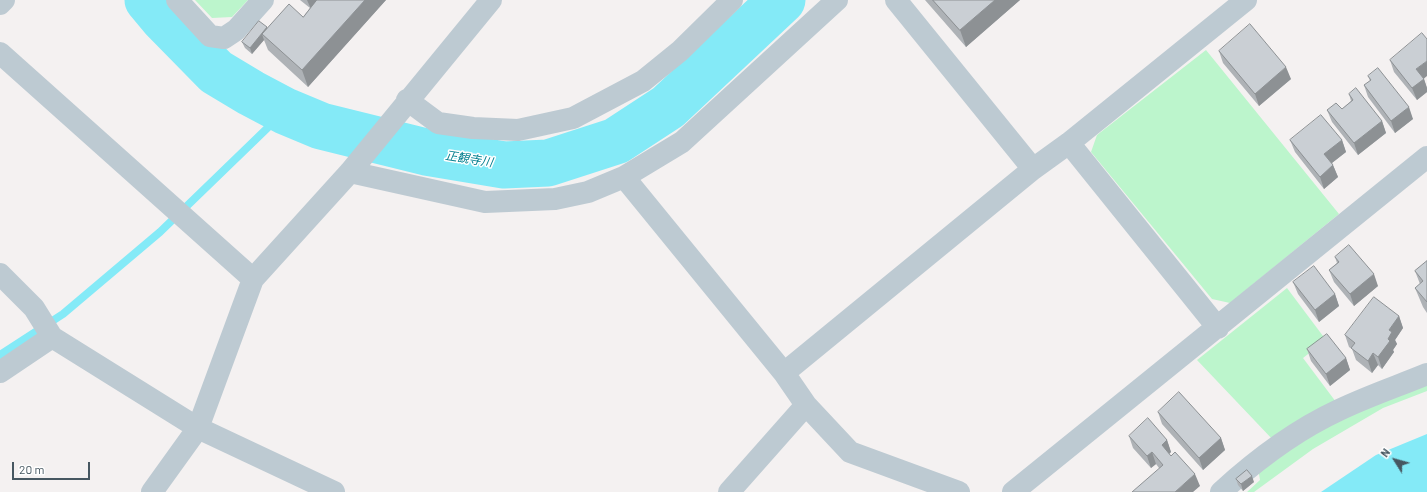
<!DOCTYPE html>
<meta charset="utf-8">
<style>
body{margin:0}
#map{position:relative;width:1427px;height:492px;overflow:hidden;background:#f4f1f1;font-family:Barlow,sans-serif}
canvas{display:block}
.north{position:absolute;left:1375px;top:440px;width:40px;height:40px;-webkit-text-stroke:3px #fff;paint-order:stroke;rotate:307deg;font-size:11px;font-weight:700;line-height:16px;text-align:center;color:#465761}
.north::after{content:'';display:block;margin:auto;width:14px;height:18px;background:#465761;clip-path:polygon(50% 0,100% 100%,50% 72%,0 100%)}
.scale{position:absolute;left:12px;top:462px;width:78px;height:18px;box-sizing:border-box;border:2px solid #465761;border-top:0;padding-left:5px;font-size:12px;line-height:14px;white-space:nowrap;color:#465761;-webkit-text-stroke:3px #fff;paint-order:stroke}
</style>
<div id="map">
<canvas width="1427" height="492"></canvas>
<div class="north">N</div>
<div class="scale">20 m</div>
</div>
<script>
const context = document.querySelector('canvas').getContext('2d');
context.lineJoin = 'round';
function paint(path, color) { context.fillStyle = color; context.fill(path, 'evenodd'); }
function trace(path, color, width, dash) { context.strokeStyle = color; context.lineWidth = width; context.lineCap = dash ? 'butt' : 'round'; context.setLineDash(dash || []); context.stroke(path); }
function write(font, color, halo, rows, align = 'center') {
  context.font = font + ' Barlow,"Noto Sans JP",sans-serif'; context.lineWidth = 3; context.setLineDash([]); context.textBaseline = 'middle'; context.strokeStyle = halo; context.fillStyle = color; for (const [text, x, y, turn = 0] of rows) {
    context.save(); context.translate(x, y); context.rotate((+turn || 0) * Math.PI / 180); context.textAlign = isNaN(turn) ? turn : align; if (halo) context.strokeText(text, 0, 0); context.fillText(text, 0, 0); context.restore();
  }
}
paint(new Path2D(`
 M195,0H248L232,17L212,18Z
 M1206,50L1339,214L1230,303L1212,299L1091,152L1097,135Z
 M1287,288L1326,340L1303,358L1336,402L1274,441L1197,360Z
 M1427,382V391L1383,408L1313,449L1254,492H1247L1260,480L1258,468L1331,423Z`), '#bcf5cc');
paint(new Path2D(`
 M1427,434V492H1321L1376,455Z`), '#84eaf7');
trace(new Path2D(`
 M0,355L63,314L160,232L285,111`), '#84eaf7', 8);
trace(new Path2D(`
 M148,0L163,18L216,72L251,93L285,111L321,126L426,152L504,165L548,163L616,141L668,107L782,0`), '#84eaf7', 47);
trace(new Path2D(`
 M177,0L210,36L224,38L236,30L263,0
 M896,0L1033,169
 M0,4L4,0
 M0,53L253,279
 M407,100L438,123L473,128L518,130L573,118L643,81L680,51L732,0
 M1069,143L1218,328
 M350,172L485,202L555,199L588,192L624,177L682,142L837,0
 M624,177L784,373L806,405L850,452L959,492
 M0,274L34,308L52,337L198,428L334,492
 M0,372L52,337
 M784,373L1033,169L1069,143L1246,0
 M152,492L198,428L253,279L350,172L491,0
 M729,492L806,405
 M1013,492L1427,157
 M1221,492C1256,460 1296,430 1339,410C1368,396 1398,386 1427,374`), '#bdcad2', 22);
paint(new Path2D(`
 M300,0H386L308,87L268,50L264,40L252,54L245,48L242,42L267,27V28L303,17L310,8Z
 M925,0H1020L966,47Z
 M1219,51L1291,79L1259,106L1223,63Z
 M1390,60L1424,79L1427,88V92L1417,100L1394,72Z
 M1368,76L1413,119L1395,133L1368,97L1364,85L1370,81Z
 M1349,94L1382,121L1386,133L1358,155L1332,122L1327,110L1342,109L1351,101Z
 M1290,140H1342L1346,152L1332,163L1338,177L1324,189L1295,152Z
 M1335,257L1378,286L1354,306L1334,282L1329,270L1337,263Z
 M1427,261V313L1423,307L1415,288L1420,284L1415,271Z
 M1293,282L1335,294L1339,306L1319,322L1298,294Z
 M1399,316L1403,328L1395,340L1397,344L1393,350L1394,352L1382,369L1378,365L1372,373L1356,360L1352,349L1349,347L1345,335Z
 M1307,349L1346,358L1350,370L1330,386L1311,361Z
 M1158,412L1221,438L1225,450L1203,470L1162,424Z
 M1129,436L1167,440L1171,452L1169,454L1200,486L1159,468L1156,464L1151,468L1133,448Z
 M1236,479L1254,482L1243,491L1238,485Z`), '#aeb2b6');
paint(new Path2D(`
 M307,0H318L311,9Z
 M365,0H386L308,87L302,70Z
 M995,0H1020L966,47L960,30Z
 M267,27L269,33L262,34L264,40L252,54L250,48Z
 M1427,61V76L1421,81L1416,69Z
 M1286,67L1291,79L1259,106L1255,94Z
 M1424,79L1427,88V92L1417,100L1412,88Z
 M1409,107L1413,119L1395,133L1391,121Z
 M1382,121L1386,133L1358,155L1354,143Z
 M1342,140L1346,152L1328,166L1324,154Z
 M1333,165L1338,177L1324,189L1320,177Z
 M1374,274L1378,286L1354,306L1350,294Z
 M1335,294L1339,306L1319,322L1315,310Z
 M1399,316L1403,328L1395,340L1397,344L1393,350L1394,352L1382,369L1378,357L1388,339L1389,330Z
 M1373,353L1378,365L1372,373L1368,361Z
 M1346,358L1350,370L1330,386L1326,374Z
 M1221,438L1225,450L1203,470L1199,458Z
 M1167,440L1171,452L1166,457L1162,445Z
 M1152,452L1156,464L1151,468L1147,456Z
 M1195,474L1200,486L1193,492H1175Z
 M1252,476L1254,482L1243,491L1241,484Z`), '#8d9194');
const building = new Path2D(`
 M317,0H365L302,70L262,34L289,4L303,17Z
 M933,0H995L960,30Z
 M259,21L267,27L250,48L242,42Z
 M1250,24L1286,67L1255,94L1219,51Z
 M1422,33L1427,39V61L1416,69L1424,79L1412,88L1390,60Z
 M1378,68L1409,107L1391,121L1364,85L1371,80L1368,76Z
 M1356,88L1382,121L1354,143L1327,110L1336,103L1342,109L1353,100L1349,94Z
 M1321,115L1342,140L1324,154L1333,165L1320,177L1290,140Z
 M1349,245L1374,274L1350,294L1329,270L1339,262L1335,257Z
 M1427,261V302L1415,288L1423,281L1415,271Z
 M1314,266L1335,294L1315,310L1293,282Z
 M1374,297L1399,316L1389,330L1392,332L1388,339L1390,341L1378,357L1373,353L1368,361L1351,348L1355,343L1345,335Z
 M1327,334L1346,358L1326,374L1307,349Z
 M1179,392L1221,438L1199,458L1158,412Z
 M1148,418L1167,440L1162,445L1171,456L1175,452L1195,474L1175,492H1132L1163,465L1152,452L1147,456L1129,436Z
 M1247,470L1252,476L1241,484L1236,479Z`);
paint(building, '#cacfd4');
trace(building, '#8d9194', 1);
write('italic 12px', '#048090', '#fff', [
 ["正観寺川",469,159,9]
]);
</script>
